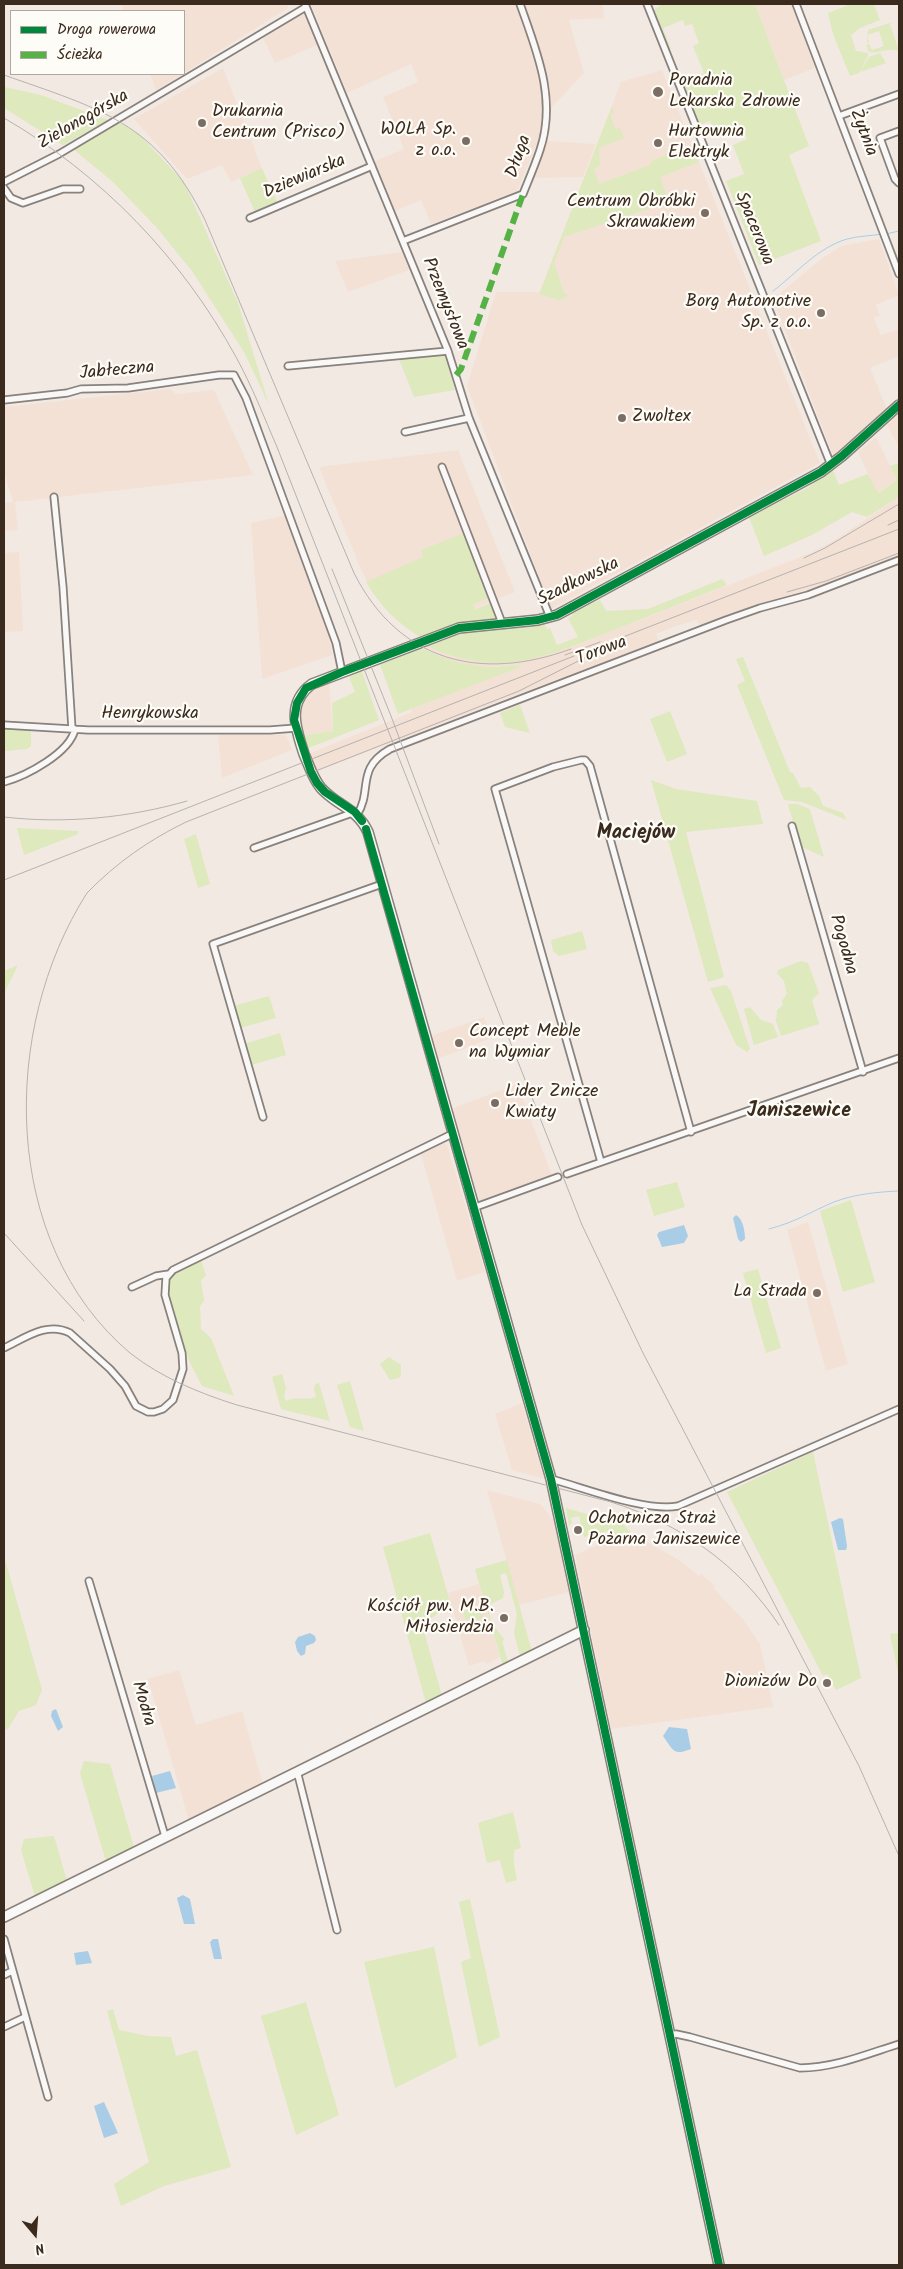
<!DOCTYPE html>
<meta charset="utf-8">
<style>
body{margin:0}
#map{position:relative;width:903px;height:2269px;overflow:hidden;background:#f2e9e3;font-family:Kalam,sans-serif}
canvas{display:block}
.frame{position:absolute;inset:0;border:5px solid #3b2a1e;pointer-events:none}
.legend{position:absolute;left:10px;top:10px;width:175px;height:65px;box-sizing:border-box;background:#fdfcf7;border:1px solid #afa8a0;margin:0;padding:6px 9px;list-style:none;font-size:15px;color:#3b2a1e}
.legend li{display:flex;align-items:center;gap:10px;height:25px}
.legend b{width:25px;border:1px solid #afa8a0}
.north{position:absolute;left:10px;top:2209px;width:50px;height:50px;-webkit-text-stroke:4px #fdfcf7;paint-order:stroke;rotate:162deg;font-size:14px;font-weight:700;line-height:20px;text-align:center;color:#3b2a1e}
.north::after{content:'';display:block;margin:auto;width:18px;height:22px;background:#3b2a1e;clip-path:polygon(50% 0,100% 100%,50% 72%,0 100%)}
</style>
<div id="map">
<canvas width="903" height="2269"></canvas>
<div class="frame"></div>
<ul class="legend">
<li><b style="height:6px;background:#00873e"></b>Droga rowerowa</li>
<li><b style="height:6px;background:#57b245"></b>Ścieżka</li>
</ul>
<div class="north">N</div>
</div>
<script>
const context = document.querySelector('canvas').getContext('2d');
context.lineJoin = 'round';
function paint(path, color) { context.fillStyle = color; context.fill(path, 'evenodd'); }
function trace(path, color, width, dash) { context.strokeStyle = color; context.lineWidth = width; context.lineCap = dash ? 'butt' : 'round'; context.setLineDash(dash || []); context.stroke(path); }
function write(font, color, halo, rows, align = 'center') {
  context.font = font + ' Kalam,sans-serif'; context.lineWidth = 4.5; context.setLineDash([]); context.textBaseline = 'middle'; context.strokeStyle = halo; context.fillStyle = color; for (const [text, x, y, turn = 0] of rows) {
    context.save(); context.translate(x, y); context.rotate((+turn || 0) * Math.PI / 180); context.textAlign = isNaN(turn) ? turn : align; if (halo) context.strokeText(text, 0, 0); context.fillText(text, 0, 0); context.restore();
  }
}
paint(new Path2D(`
 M121,4H288V8L184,73V11H124Z
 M311,4H603L604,18L569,20L584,73L552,107L517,191L431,224L421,200L395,211L375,161L404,149L383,97L418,82L411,64L347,93Z
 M755,4H791L815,68L784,80Z
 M299,15H304L317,45L275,63L263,38Z
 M223,68L262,168L231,182L222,165L187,179L134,119Z
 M662,70L820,463L551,609L467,386L496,292H540L621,82Z
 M150,74H183L156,90Z
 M547,141L596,144L583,177L534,178Z
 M879,239L899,295L876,305L880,316L874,318L881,335L899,329V356L870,368L887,409L833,455L773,299L820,260L841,246Z
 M402,252L409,270L348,292L335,261Z
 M170,389L176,394L214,390L253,475L15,502L18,530L4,531V503L13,502L4,472V407Z
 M899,415V443L897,444L887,425Z
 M876,437L897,480L877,493L858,452Z
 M458,450L515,592L415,632L375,595L362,572L319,467Z
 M899,497V556L826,585L769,601L700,626L697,620L676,626L656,634L660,644L552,681L315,772L308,754L412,712L411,709L523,665L490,667L471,665L445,658L419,647L424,645L471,661L500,663L571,647L813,552L835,540Z
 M287,515L330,634L332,655L262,679L251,523Z
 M19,552L23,631L4,632V553Z
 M329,682L333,731L300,736V720L304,702L312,692Z
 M218,735H286L292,750L222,778Z
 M484,1017L492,1038L437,1059L431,1036Z
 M517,1084L552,1175L478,1203L451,1109Z
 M445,1143L447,1144L485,1272L457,1281L421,1154Z
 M808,1222L848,1364L826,1371L787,1230Z
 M522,1403L544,1479L512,1470L495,1414Z
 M487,1490L540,1504L554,1520L569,1592L519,1605Z
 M631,1533L679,1560L699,1576L701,1574L715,1586L713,1588L742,1618L760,1644L773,1707L611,1729L575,1555L622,1534Z
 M479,1584L500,1657L486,1664L485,1661L469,1666L448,1593Z
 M179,1670L196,1725L242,1711L263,1784L189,1821L148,1679Z`), '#f4e1d6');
paint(new Path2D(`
 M662,4H755L809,146L789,155L821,241L759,265L726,181L744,174L733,145L747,139L742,126L716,137L710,121L700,125L684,83L704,73L693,46L699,43L692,24L685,26L683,20L663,28L671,49L669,50L653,11Z
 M851,4H874L880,20L860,28L851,35L856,51L868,53V56L859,73L850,76L833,34L828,13Z
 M893,22L890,24L899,51C885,47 880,54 869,52L866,45L869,44L872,50L884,46L879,31L867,35L869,42L867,43L868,30Z
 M880,53L886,63L860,72L869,57Z
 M4,87L41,95L108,120L63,145L4,108Z
 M612,106L614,113L610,114L615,129L620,128L624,138L599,148L600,166L594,169L599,184L650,165L653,160L692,146L699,162L660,177L668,200L666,203L564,237L554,263L564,293L568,296L559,300L539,294Z
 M119,122L138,133L184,182L238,303L269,405L244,352L192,271L157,228L113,182L73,149Z
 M262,168L277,202L255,212L240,178Z
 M445,356L455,390L414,397L399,359Z
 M899,463V497L867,517L852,512L812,535L764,556L749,517L809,487L814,481L833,470L839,485L868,474L878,493L897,480L890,466Z
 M462,534L466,535L480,569L478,575L488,598L473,604L475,609L493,602L498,615L494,619L457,624L420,637C396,622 380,606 366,582L423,557L421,550Z
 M722,579L727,585C690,600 652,615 614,630C578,644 541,661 501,663C474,664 449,656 424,645L471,631L544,623L547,629L550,628L557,645L578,637L568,618L573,615L571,613L600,600L606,611L648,609Z
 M419,647C442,658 466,666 492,667C502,667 514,664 523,666L398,714L379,662Z
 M743,657L790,772L793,773L801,788L810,787L819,796L823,806L843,813L847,820L802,802L784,800L737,685L745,681L736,659Z
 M361,669L379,720L306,749L300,736L333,731L332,703L355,692L348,674Z
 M520,705L530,733L505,727L500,713Z
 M670,711L687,754L667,762L650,719Z
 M4,729L31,730V746L27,749L4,751Z
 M651,780L676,789L757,801L763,824L686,832L724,977L708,982Z
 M788,804H797L810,809L824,857L800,846Z
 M17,828L78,831V834L24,855Z
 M196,834L210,884L198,888L184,839Z
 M582,931L587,949L559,956L553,951L551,940Z
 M801,961L808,963L819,993L812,1000L819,1024L781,1036L776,1021L777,1010L783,1005L782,1001L787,994L784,981L777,973L778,970Z
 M18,965L4,994V971Z
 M726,985L731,991L750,1049L747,1052L736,1045L710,988Z
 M269,996L276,1018L240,1028L233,1006Z
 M750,1007L761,1020L773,1024L778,1037L754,1045L744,1009Z
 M280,1033L286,1055L251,1065L244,1044Z
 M677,1182L685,1207L654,1216L646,1190Z
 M851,1200L875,1282L843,1292L820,1211Z
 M201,1260L206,1276L201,1280L204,1301L200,1306L201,1329L211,1338L234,1396L202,1386L189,1361L168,1291C166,1271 187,1267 201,1260Z
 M758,1269L781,1348L766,1353L743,1273Z
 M389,1357L401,1365V1376L398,1378L390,1380L380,1364Z
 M282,1374L286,1388L284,1397L286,1401C296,1396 305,1401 316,1397L314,1389L315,1384L319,1383L330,1421L281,1409L272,1377Z
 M350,1381L364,1431L350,1427L337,1385Z
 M813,1452L861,1678L836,1690L827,1674L823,1676L727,1492Z
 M566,1508L624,1525L631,1533L610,1539L608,1531L584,1537L579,1516L571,1518L572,1523L569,1526Z
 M430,1533L451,1605L422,1624L442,1696L426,1703L383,1547Z
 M4,1556L42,1690L36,1705L19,1711L8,1729L4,1730Z
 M507,1560L532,1652L517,1659L520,1656L514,1633L517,1614L506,1573L500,1575L504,1592L503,1598L491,1604C485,1617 497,1630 505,1640L502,1641L508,1661L512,1660L503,1666L475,1569Z
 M480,1606L484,1618L470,1622L469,1619L466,1620L463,1611Z
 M899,1633V1678L890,1634Z
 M84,1761L110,1764L134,1847L106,1862L80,1773Z
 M513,1812L521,1848L514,1850V1864L517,1880L506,1883L500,1860L487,1863L478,1823Z
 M54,1836L67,1881L35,1897L21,1850L24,1839Z
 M470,1899L500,2037L479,2047L461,1962L471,1958L459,1902Z
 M434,1947L457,2057L395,2088L364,1962Z
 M306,2002L339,2115L296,2135L261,2016Z
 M113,2009L119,2030L148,2036L171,2037L176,2056L197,2050L231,2167L164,2186L121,2206L114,2184L149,2162L107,2011Z`), '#dee9be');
paint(new Path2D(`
 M736,1215C743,1219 745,1231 745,1239L741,1242L738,1239L733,1218Z
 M684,1225L688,1236L684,1243L662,1247L657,1235L659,1232Z
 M840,1518L843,1519L847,1546L846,1550H838L831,1522Z
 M310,1633L315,1636L316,1640L314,1643L306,1646L305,1654L301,1656L297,1651L295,1642L298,1637Z
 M56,1709L63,1727L58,1731L51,1716L52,1711Z
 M669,1727L687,1729L691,1749C673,1756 674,1751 663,1736Z
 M170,1771L176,1788L156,1793L152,1776Z
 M183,1895L190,1899L195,1924H184L177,1898Z
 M213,1939H218L222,1959H214L210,1942Z
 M88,1951L92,1963L76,1965L74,1953Z
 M104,2102L118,2133L104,2138L94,2106Z`), '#a9cde6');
trace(new Path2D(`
 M886,234L899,231
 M773,291C797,273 817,248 847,239C858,236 870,236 882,234
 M769,1229C796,1222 810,1212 834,1202C855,1194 877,1192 899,1191`), '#a9cde6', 1);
const street = new Path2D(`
 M305,4L448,351L469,418L550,617
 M647,4L831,465
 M796,4L899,274
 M839,116L899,94
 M899,131L880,138L895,179L899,183
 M4,182L59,154L306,7
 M4,188L11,198L23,203L63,189H80
 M250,218L372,166
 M403,241L523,194C529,179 535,165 540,150C557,99 537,52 520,4
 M288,366L448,351
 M4,400L67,393L81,389L128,388L219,375H234L246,398L336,643L342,672
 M405,432L469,418
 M442,467L502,623
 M54,497L63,587L72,729
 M4,725L88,730H270L296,728
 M4,782C26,776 70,753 75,729
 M357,815C373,790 355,769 390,749L726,620L760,608L808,595L899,560
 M792,826L863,1072
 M254,848L355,812
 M263,1117L213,944L382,884
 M601,1162L495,789L553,767L581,760H585L590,766L691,1132
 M567,1174L899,1058
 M473,1208L558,1177
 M132,1287L156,1276L169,1274
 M4,1348C25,1338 47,1321 70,1333L110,1369L125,1386L136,1406L148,1412H154L163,1409L173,1400L183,1369L182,1353L165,1295L166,1278L173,1270L452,1134
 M551,1479C585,1488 645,1512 678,1506L899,1409
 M89,1581L165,1836
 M297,1771L337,1930
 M4,1939L48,2097
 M4,1975L12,1971
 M4,2027L25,2017
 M669,2036L676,2034L690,2037L800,2068C834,2068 867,2054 899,2044`);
const secondary = new Path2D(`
 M4,1917L584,1630
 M719,2265L551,1479L368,832C357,808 337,806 321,788C313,779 309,765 304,754C296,729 286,703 312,684L459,628L538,620L557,615L821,472L842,456L899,405`);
trace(street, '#88817c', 9);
trace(secondary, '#88817c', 12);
trace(street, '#faf8f6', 5.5);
trace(secondary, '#faf8f6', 9);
trace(new Path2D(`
 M4,75C100,109 157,122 205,220L354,573C399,662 481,682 571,649
 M4,118C101,174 182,258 236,357C252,386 264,417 277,447L582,1225L643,1353L859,1766L899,1856
 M888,525L899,520
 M804,558L825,548L899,504
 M332,569L391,716L439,844
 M787,592L826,581L899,553
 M595,648L899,529
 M604,648L519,691L186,822C149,840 116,863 87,893C0,1029 0,1243 130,1353C162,1378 199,1393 237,1405L611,1502C681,1524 738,1564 779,1625
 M565,655L600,642
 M4,817C65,824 128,818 187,801
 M4,880L574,656
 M4,1233L84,1321`), '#b5b2ae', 1);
trace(new Path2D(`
 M456,375L461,369L523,194`), '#57b245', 6, [12, 6]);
trace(new Path2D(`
 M362,821L355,812L325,792L317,783L311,772L294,720L297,703L306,688L342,672L459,628L538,620L557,615L821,472L842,456L899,405
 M366,829L551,1479L719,2265`), '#00873e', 8);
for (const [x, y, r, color] of [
 [658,92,6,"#7b6d63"],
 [202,123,5,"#7b6d63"],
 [466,141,5,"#7b6d63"],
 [658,143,5,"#7b6d63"],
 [705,213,5,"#7b6d63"],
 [821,313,5,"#7b6d63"],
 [622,418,5,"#7b6d63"],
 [459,1043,5,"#7b6d63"],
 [495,1103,5,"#7b6d63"],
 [817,1293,5,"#7b6d63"],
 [578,1530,5,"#7b6d63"],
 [504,1618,5,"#7b6d63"],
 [827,1683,5,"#7b6d63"]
]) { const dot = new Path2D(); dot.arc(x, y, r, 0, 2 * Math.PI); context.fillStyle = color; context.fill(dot); trace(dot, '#fdfcf7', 2); }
write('18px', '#3b2a1e', '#fdfcf7', [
 ["Poradnia",669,82],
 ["Lekarska Zdrowie",669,103],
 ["Drukarnia",212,113],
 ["Centrum (Prisco)",212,134],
 ["WOLA Sp.",456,131,"right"],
 ["z o.o.",456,152,"right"],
 ["Hurtownia",668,133],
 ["Elektryk",668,154],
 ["Centrum Obróbki",695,203,"right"],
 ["Skrawakiem",695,224,"right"],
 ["Borg Automotive",811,303,"right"],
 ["Sp. z o.o.",811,324,"right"],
 ["Zwoltex",632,418],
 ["Concept Meble",469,1033],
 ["na Wymiar",469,1054],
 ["Lider Znicze",505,1093],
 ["Kwiaty",505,1114],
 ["La Strada",807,1293,"right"],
 ["Ochotnicza Straż",588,1520],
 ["Pożarna Janiszewice",588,1541],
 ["Kościół pw. M.B.",494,1608,"right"],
 ["Miłosierdzia",494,1629,"right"],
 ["Dionizów Do",817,1683,"right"]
], 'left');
write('18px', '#3b2a1e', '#fdfcf7', [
 ["Zielonogórska",84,121,-30],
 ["Żytnia",862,133,69],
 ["Długa",520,157,-71],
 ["Dziewiarska",305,178,-23],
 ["Spacerowa",753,229,68],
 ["Przemysłowa",444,304,68],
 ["Jabłeczna",117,372,-5],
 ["Szadkowska",579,583,-26],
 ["Torowa",602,652,-21],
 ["Henrykowska",150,715],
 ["Pogodna",842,945,74],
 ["Modra",142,1704,73]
]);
write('bold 20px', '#3b2a1e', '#fdfcf7', [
 ["Maciejów",636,835],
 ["Janiszewice",799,1113]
]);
</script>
